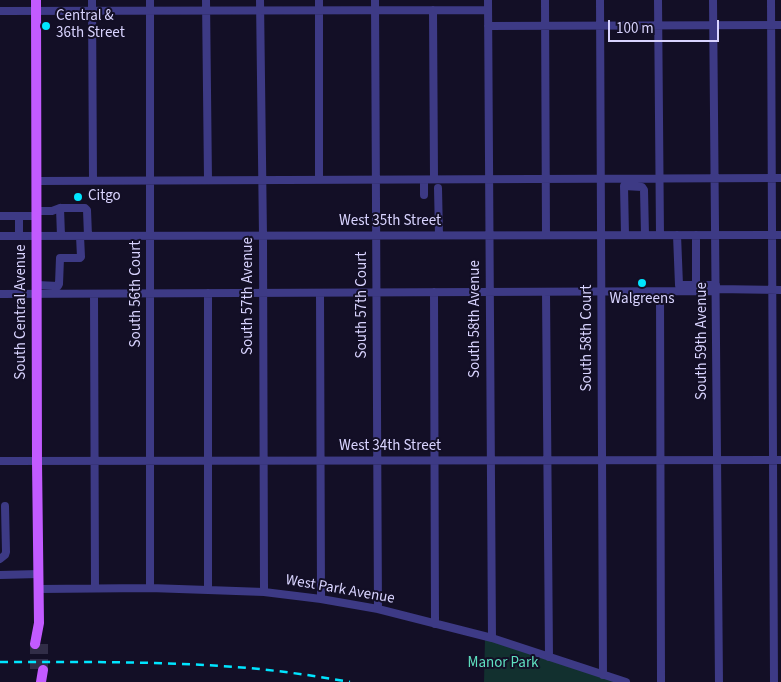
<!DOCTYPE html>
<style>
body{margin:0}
#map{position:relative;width:781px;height:682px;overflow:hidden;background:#130f26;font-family:"Source Sans 3",sans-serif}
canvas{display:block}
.scale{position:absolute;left:608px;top:20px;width:111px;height:22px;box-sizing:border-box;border:2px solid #d9d4ff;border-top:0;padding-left:6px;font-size:15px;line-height:18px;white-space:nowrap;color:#d9d4ff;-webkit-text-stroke:4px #130f26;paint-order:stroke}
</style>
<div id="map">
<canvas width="781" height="682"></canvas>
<div class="scale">100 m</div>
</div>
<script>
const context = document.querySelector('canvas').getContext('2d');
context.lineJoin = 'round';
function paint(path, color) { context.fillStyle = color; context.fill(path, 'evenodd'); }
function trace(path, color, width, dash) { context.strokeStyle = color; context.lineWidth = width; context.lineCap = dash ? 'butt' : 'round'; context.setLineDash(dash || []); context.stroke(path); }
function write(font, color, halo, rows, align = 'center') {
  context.font = font + ' "Source Sans 3",sans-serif'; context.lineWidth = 4; context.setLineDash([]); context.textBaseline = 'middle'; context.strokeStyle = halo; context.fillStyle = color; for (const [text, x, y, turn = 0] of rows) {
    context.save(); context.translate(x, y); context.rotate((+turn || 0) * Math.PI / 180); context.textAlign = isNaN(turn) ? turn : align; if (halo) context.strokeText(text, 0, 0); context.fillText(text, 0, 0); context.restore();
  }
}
paint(new Path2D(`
 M485,639L620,682H484Z`), '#12302f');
trace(new Path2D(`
 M35,644V670
 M43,644V670`), '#312d47', 10, [10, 5]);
trace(new Path2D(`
 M92,0L93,180
 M150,0V588
 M206,0L208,180
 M260,0L263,236L264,592
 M319,0V180
 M375,0L378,609
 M488,0L492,638
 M545,0L546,235
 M600,0L603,675
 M658,0L660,235
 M713,0L719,682
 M771,0L774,682
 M433,10L434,179
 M0,11L488,10
 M488,26L781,25
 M37,181L781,178
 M438,188L439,235
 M424,195V180
 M37,211H52L60,208
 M0,216H37
 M625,235L624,186L642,187L644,190L645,235
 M677,235L679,285H696V235
 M0,236L781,235
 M19,236V216
 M61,236L60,208H85L87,210L88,236
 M37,285L58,286L59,284L60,258H80L81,257L80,236
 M696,285H716
 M716,289L781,290
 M434,292L435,624
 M546,292L549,657
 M660,292L661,682
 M320,293L321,599
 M0,294L716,291
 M94,294L95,588
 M0,461L781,460
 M0,559L5,555L6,552L5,506
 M0,575L39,574
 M39,589L150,588L208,590L264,592L321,599L378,609L492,638L626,682
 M208,590V293`), '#3d3a85', 8);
trace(new Path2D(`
 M35,644L39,623L37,462L36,0
 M41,682L43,670`), '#c25bff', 10);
trace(new Path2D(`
 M0,662C83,662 165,661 248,668C282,671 316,676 350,682`), '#00e5ff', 2.5, [8, 6]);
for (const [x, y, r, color] of [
 [46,26,5,"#00e5ff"],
 [78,197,5,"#00e5ff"],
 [642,283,5,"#00e5ff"]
]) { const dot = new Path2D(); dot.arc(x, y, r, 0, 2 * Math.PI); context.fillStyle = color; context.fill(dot); trace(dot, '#130f26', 2); }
write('15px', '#d9d4ff', '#130f26', [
 ["Central &",56,17],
 ["36th Street",56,34],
 ["Citgo",88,197],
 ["Walgreens",642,300,"center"]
], 'left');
write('15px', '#d9d4ff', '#130f26', [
 ["West 35th Street",390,222],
 ["South 56th Court",137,294,-90],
 ["South 57th Avenue",249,296,-90],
 ["South 57th Court",363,305,-90],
 ["South Central Avenue",22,312,-90],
 ["South 58th Avenue",476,319,-90],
 ["South 58th Court",588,338,-90],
 ["South 59th Avenue",703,341,-90],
 ["West 34th Street",390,447],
 ["West Park Avenue",340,590,10]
]);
write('15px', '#5fe0c0', '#130f26', [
 ["Manor Park",503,664]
]);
</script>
